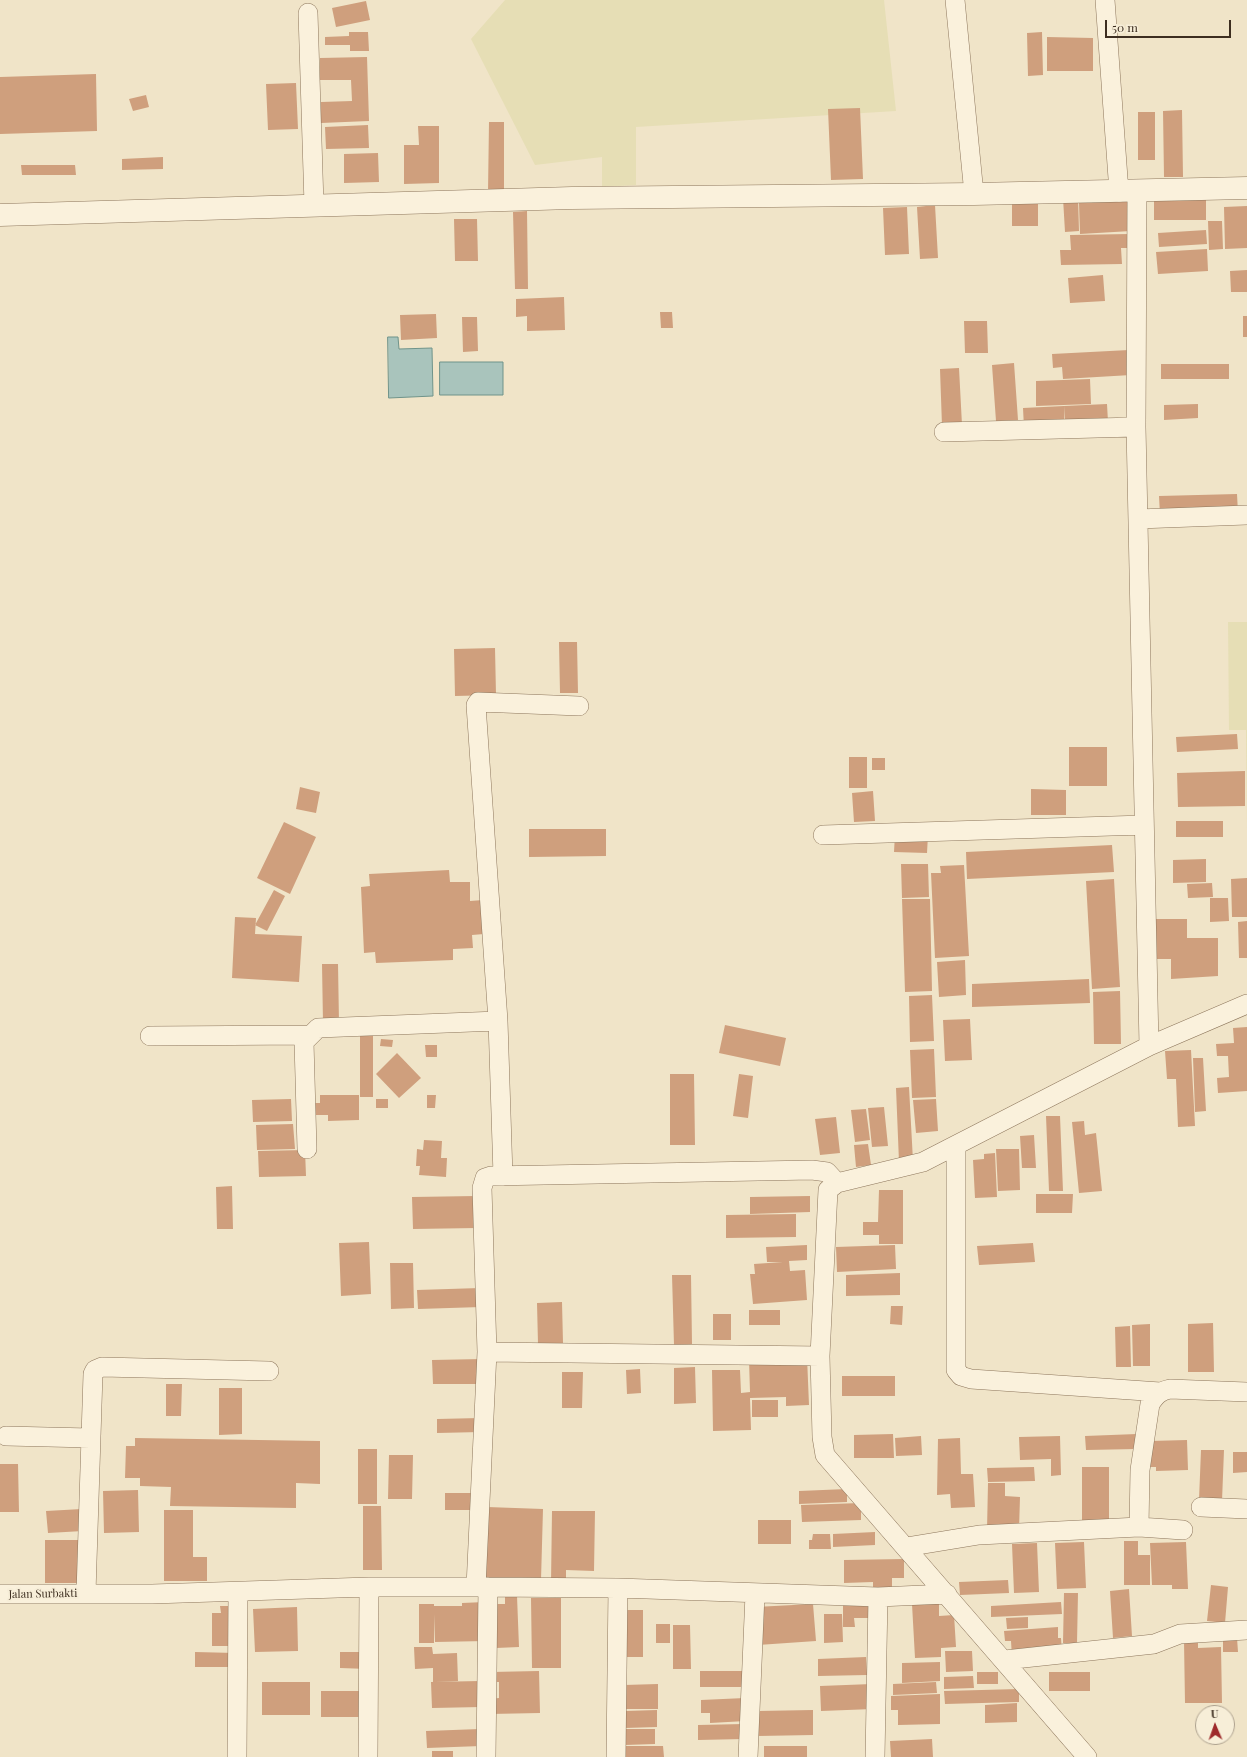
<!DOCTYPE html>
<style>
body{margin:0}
#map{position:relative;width:1247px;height:1757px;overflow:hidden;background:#f0e4c8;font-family:"Playfair Display",serif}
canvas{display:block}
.north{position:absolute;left:1195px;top:1705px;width:40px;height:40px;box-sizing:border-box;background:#f7eed8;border:1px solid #ada18e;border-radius:50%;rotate:358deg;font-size:11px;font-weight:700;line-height:16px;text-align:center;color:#3d2e20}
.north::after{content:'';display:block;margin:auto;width:14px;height:18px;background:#9e2a2b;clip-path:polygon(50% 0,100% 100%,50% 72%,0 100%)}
.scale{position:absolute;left:1105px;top:20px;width:126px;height:18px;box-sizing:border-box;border:2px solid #3d2e20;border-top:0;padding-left:5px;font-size:12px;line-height:14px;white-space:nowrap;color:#3d2e20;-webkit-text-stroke:3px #f7eed8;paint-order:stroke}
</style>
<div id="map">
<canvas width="1247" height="1757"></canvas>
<div class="north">U</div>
<div class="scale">50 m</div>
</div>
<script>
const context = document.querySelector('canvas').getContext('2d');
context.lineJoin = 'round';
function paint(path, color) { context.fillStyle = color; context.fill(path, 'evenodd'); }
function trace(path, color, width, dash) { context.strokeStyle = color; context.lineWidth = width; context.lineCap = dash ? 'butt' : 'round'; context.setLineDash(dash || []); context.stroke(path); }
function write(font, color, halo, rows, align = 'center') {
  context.font = font + ' "Playfair Display",serif'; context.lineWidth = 4; context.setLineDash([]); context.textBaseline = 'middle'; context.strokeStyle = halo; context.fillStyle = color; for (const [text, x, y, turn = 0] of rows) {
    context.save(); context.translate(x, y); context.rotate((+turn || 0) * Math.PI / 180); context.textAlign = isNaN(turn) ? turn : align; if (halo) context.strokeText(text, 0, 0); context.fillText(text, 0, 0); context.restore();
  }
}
paint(new Path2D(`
 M505,0H884L896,111L636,127V185L602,187V157L535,165L471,39Z
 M1228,622H1247V831L1246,730H1229Z`), '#e6deb5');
const water = new Path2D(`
 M388,337H398L399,349L432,348L433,396L389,398Z
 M440,362H503V395H440Z`);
paint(water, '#a9c4bc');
trace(water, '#6f938a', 1);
paint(new Path2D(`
 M366,1L370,20L336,27L332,8Z
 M349,32H368L369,51H350V45H325V37L349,36Z
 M1042,32L1043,75L1028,76L1027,33Z
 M1047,37L1093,38V71H1047Z
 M367,57L369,121L321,123V102L352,101L351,80H320V58Z
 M96,74L97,131L0,134V77Z
 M296,83L298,129L268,130L266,84Z
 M146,95L149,107L133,111L129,99Z
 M860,108L863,179L831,180L828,109Z
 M1182,110L1183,177H1164L1163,111Z
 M1138,112H1155V160H1138Z
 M489,122H504V193L488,192Z
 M368,125L369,148L326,149L325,127Z
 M418,126H439V183L404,184V145H419Z
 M378,153L379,182L344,183V154Z
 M163,157V169L122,170V159Z
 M21,165H75L76,175H22Z
 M1206,195V220H1154V196Z
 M1130,196L1131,231L1080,234L1079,203H1092V198Z
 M1078,197L1079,231L1065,232L1063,198Z
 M1012,201L1038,202V226H1012Z
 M935,205L938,258L920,259L917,207Z
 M1247,206V248L1225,249L1224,207Z
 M907,207L909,254L885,255L883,208Z
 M527,211L528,289H515L513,212Z
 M454,219H477L478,261H455Z
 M1208,221H1222L1223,249L1209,250Z
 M1206,230L1207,244L1159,247L1158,233Z
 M1130,234V248H1121L1122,264L1061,265L1060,250H1071L1070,235Z
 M1207,249L1208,271L1158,274L1156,252Z
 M1247,270V292H1231L1230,271Z
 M1103,275L1105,301L1070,303L1068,278Z
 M564,297L565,330L527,331V316L516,317V299Z
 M660,312H672L673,328H661Z
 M436,314L437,338L401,340L400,315Z
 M1243,316H1247V337H1243Z
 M462,317H477L478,351L463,352Z
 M964,321H987L988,353H965Z
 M1129,350L1131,375L1063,379L1062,367L1053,368L1052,354Z
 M1014,363L1018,420L996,421L992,365Z
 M1161,364H1229V379H1161Z
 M959,368L962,425L942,426L940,369Z
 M1090,379L1091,404L1036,406V381Z
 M1107,404L1108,422L1065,425L1064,406Z
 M1198,404V418L1164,420V405Z
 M1064,406V425L1024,428L1023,408Z
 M1237,494L1238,513L1160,515L1159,496Z
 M559,642H577L578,693H560Z
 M495,648L496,695L455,696L454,649Z
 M1237,734L1238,749L1177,752L1176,737Z
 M1069,747H1107V786H1069Z
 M849,757H867V788H849Z
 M872,758H885V770H872Z
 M1245,771V806L1178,807L1177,773Z
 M300,787L320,792L316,813L296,809Z
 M1031,789L1066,790V815H1031Z
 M873,791L875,821L854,822L852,793Z
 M1176,821H1223V837H1176Z
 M284,822L316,837L290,894L257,878Z
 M529,829H606V856L529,857Z
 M895,834L928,835L927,853L894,852Z
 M1112,845L1114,872L967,879L966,852Z
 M1206,859V882L1173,883V860Z
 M901,864H928L929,897L902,898Z
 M964,865L969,956L935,958L931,873H941L940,866Z
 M449,870L450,882H470V901L483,900L484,934L472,935L473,948L453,949V960L376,963L375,952L364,953L361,887L370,886L369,874Z
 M1247,878V917H1232L1231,879Z
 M1114,879L1120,987L1092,989L1086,881Z
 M1212,883L1213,897L1188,898L1187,884Z
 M274,890L285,896L267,931L255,925Z
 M1210,898H1228L1229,921L1210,922Z
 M902,899H930L932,991L905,992Z
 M235,917L256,918L255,934L302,936L299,982L232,978Z
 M1150,919H1187V938H1218V976L1171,979V959H1150Z
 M1247,921V958H1239L1238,922Z
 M965,960L966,995L939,997L937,962Z
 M322,964H338L339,1023H323Z
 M1089,979L1090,1003L972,1007V984Z
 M1120,991L1121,1044H1094L1093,992Z
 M932,995L934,1041L910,1042L909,996Z
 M970,1019L972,1060L945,1061L943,1020Z
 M725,1025L786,1038L780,1066L719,1053Z
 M1247,1027V1091L1218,1093L1217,1078L1229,1077L1228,1056H1217L1216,1044L1234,1043L1233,1028Z
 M360,1033H373V1097H360Z
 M381,1039L393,1040L392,1047L380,1046Z
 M425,1045H437V1057H426Z
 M934,1049L936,1097L912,1098L910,1050Z
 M1191,1050L1195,1126L1178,1127L1176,1079H1167L1165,1051Z
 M397,1053L421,1078L399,1098L376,1074Z
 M1193,1058H1203L1206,1111L1195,1112Z
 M670,1074H694L695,1145H670Z
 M739,1074L753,1076L748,1118L733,1116Z
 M909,1087L913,1161L899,1162L896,1088Z
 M320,1095H359V1120L328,1121V1115H309V1103H320Z
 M427,1095H436L435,1108H427Z
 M291,1099L292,1121L253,1122L252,1100Z
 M376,1099H388V1108H376Z
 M936,1099L938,1131L916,1133L913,1100Z
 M884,1107L888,1146L872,1147L868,1108Z
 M866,1109L870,1140L855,1142L851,1110Z
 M1046,1116H1060L1063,1191H1049Z
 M836,1117L840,1153L820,1155L815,1119Z
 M1084,1121L1085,1135L1096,1133L1102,1191L1079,1193L1072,1122Z
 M293,1124L295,1149L257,1150L256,1125Z
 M1034,1135L1036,1168H1022L1020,1136Z
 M424,1140L442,1141L441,1158H447L446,1177L419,1175L420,1166H416L417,1149L423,1150Z
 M868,1144L871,1165L856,1167L854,1145Z
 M996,1149H1019L1020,1190L998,1191Z
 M305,1150L306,1176L259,1177L258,1151Z
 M995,1153L997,1197L975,1198L973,1160L984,1159V1154Z
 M232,1186L233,1229H217L216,1187Z
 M879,1190H903V1244H879V1235H863V1222H878Z
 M1036,1194H1073L1072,1213H1036Z
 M476,1196L477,1228L413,1229L412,1197Z
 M810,1196V1212L750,1214V1197Z
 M796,1214V1237L726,1238V1215Z
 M369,1242L371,1294L341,1296L339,1243Z
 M1033,1243L1035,1262L979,1265L977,1246Z
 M807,1245V1260L789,1261L790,1271L805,1270L807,1300L753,1304L750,1274H755L754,1264L783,1262H767L766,1247Z
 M895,1245L896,1269L837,1272L836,1247Z
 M390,1263H413L414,1308L391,1309Z
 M900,1273V1295L846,1296V1275Z
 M672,1275H691L692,1344L674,1345Z
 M480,1288L481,1307L418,1309L417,1290Z
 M562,1302L563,1343L538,1344L537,1303Z
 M891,1306H903L902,1325L890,1324Z
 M749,1310H780V1325H749Z
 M713,1314H731V1340H713Z
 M1213,1323L1214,1372H1188V1324Z
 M1150,1324V1366H1133L1132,1325Z
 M1130,1326L1131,1367H1116L1115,1327Z
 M807,1357L809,1405L786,1406V1397L750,1398L751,1430L713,1431L712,1370H740L741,1393L750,1392L749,1359Z
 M483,1359V1384H433L432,1360Z
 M695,1367L696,1403L674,1404V1368Z
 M640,1369L641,1393L627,1394L626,1370Z
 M562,1372H583L582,1408H562Z
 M842,1376H895V1396H842Z
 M166,1384H182L181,1416H166Z
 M219,1388H242V1434L219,1435Z
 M752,1400H778V1417H752Z
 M480,1418L481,1432L437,1433V1419Z
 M893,1434L894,1458H854V1435Z
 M1137,1434V1449L1086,1450L1085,1436Z
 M921,1436L922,1455L896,1456L895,1438Z
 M1060,1436L1061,1475L1051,1476V1459L1020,1460L1019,1437Z
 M135,1438L320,1441V1484L296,1483V1508L170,1506L171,1487L140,1486V1478H125L126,1446H135Z
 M960,1438L961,1474H973L975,1507L951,1508L950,1494L937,1495L938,1439Z
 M1187,1440L1188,1470L1156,1471V1467H1150V1441Z
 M358,1449H377V1504H358Z
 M1201,1450H1224L1222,1501L1199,1500Z
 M1233,1452H1247V1472L1233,1473Z
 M389,1455H413L412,1499H388Z
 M0,1464H18L19,1512H0Z
 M1034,1467L1035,1481L988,1482L987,1468Z
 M1082,1467H1109V1521H1082Z
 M988,1483H1005V1496L1020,1497L1019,1530H987Z
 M847,1489V1502L799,1504V1491Z
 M138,1490L139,1532L104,1533L103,1491Z
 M445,1493H474V1510H445Z
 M861,1503V1520L802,1522L801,1505Z
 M363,1506H381L382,1570H363Z
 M487,1507L543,1509L541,1580L485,1579Z
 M82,1509L83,1531L48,1533L46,1511Z
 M164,1510H193V1557H207V1581H164Z
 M552,1511H595L594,1571L566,1570V1583H551Z
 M758,1520H791V1544H758Z
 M875,1532V1545L833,1547V1534Z
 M813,1534H830L831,1549H809V1540H812Z
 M45,1540H83V1583H45Z
 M1124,1541H1138V1555H1150V1585H1124Z
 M1084,1542L1086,1588L1057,1589L1055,1543Z
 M1186,1542L1188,1589H1172V1585H1152L1150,1543Z
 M1037,1543L1039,1592L1014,1593L1012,1544Z
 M904,1559V1578H892V1587H873V1582L844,1583V1560Z
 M1008,1580L1009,1593L960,1595L959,1582Z
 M1211,1585L1228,1587L1225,1623L1207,1621Z
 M1129,1589L1132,1636L1113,1638L1110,1591Z
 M1064,1593H1078L1077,1643H1063Z
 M505,1596H517L519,1647L496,1648L494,1604H505Z
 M531,1598H561V1668H532Z
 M873,1601L874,1618H854L855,1627H843V1602Z
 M485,1602L486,1641L435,1642L434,1614V1643H419V1604H434V1606H462V1603Z
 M939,1602V1616L954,1615L956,1647L941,1648V1657L915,1658L912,1604Z
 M1061,1602L1062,1614L991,1617V1606Z
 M813,1604L816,1641L758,1645L755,1607Z
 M220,1606H235V1646H212V1613H221Z
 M297,1607L298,1651L255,1652L253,1609Z
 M624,1610H643V1657H624Z
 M824,1614H842L843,1642L824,1643Z
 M1028,1617V1628L1007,1629L1006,1618Z
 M656,1624H670V1643H656Z
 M673,1625H690L691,1669H673Z
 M1058,1627V1638H1061L1062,1653L1012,1657L1011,1641H1005L1004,1631Z
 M1223,1638H1237L1238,1652H1223Z
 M1184,1641H1198V1648L1221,1647L1222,1703H1185Z
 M414,1647H432L433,1654L457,1653L458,1681L433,1682V1668L415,1669Z
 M945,1651H972L973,1671L946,1672Z
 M195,1652L235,1653V1667H195Z
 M340,1652H368V1669L340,1668Z
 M866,1657L867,1675L818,1676V1659Z
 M940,1662V1681L902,1683V1663Z
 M539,1671L540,1713L490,1714V1699L499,1698V1682H491V1672Z
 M700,1671H743V1687H700Z
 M977,1672H998V1684H977Z
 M1049,1672H1090V1691H1049Z
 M973,1676L974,1688L944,1689V1677Z
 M480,1681L481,1707L432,1708L431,1682Z
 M262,1682H310V1715H262Z
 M936,1682L937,1693L893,1695V1684Z
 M658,1684V1709H625L624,1685Z
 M872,1684L873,1709L821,1711L820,1686Z
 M1019,1689V1702L945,1704L944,1691Z
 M321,1691H365V1717H321Z
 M940,1694V1724L898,1725V1710H891V1696Z
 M745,1698L746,1721L710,1723V1713H701V1700Z
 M1017,1703V1722L985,1723V1705Z
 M657,1710V1727L625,1728V1711Z
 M813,1710V1735L758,1736V1711Z
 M744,1724V1739L698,1740V1725Z
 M480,1729L481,1746L427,1748L426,1731Z
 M625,1729H655V1744L625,1745Z
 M932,1739L933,1757H891L890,1741Z
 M624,1746H663L664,1757H624Z
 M764,1746H807V1757H764Z
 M432,1751H453V1757H432Z`), '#cf9f7d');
const minor = new Path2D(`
 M955,0L974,194
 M1105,0L1119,192
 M308,13L314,205
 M1137,191L1136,427L1149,1046
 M944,432L1136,427
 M1138,519L1247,515
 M823,835L1144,825
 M150,1036L310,1035
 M956,1145V1370L961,1376L971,1379L1160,1392
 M307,1149L304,1042L318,1028L498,1021
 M503,1176L498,1021L476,705L478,702L579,706
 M487,1352L820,1356
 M6,1436L90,1438
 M1201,1507L1247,1509
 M1139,1527L1140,1470L1150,1404C1156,1395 1160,1391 1170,1389L1247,1392
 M906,1547L979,1535L1139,1527L1183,1530
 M476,1587L487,1352L482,1188L485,1178L491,1176L812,1170L827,1172L837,1183
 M86,1593L93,1374L95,1370L102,1367L269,1371
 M0,1594H152L369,1587H488L618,1588L878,1597L947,1594
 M1005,1660L1154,1644L1180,1634L1247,1630
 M237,1757L238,1593
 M368,1757L369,1587
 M486,1757L488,1587
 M616,1757L618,1588
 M748,1757L755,1594
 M875,1757L878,1597
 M1087,1757L825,1455L822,1437L820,1356L828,1190L837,1183L923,1162L1149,1046L1247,1004`);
const tertiary = new Path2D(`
 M0,215L572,198L974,194L1247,188`);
trace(minor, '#8d765c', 20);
trace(tertiary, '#8d765c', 23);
trace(minor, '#faf1dc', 19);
trace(tertiary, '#faf1dc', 22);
write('11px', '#3d2e20', '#f7eed8', [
 ["Jalan Surbakti",43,1594,-1]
]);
</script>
